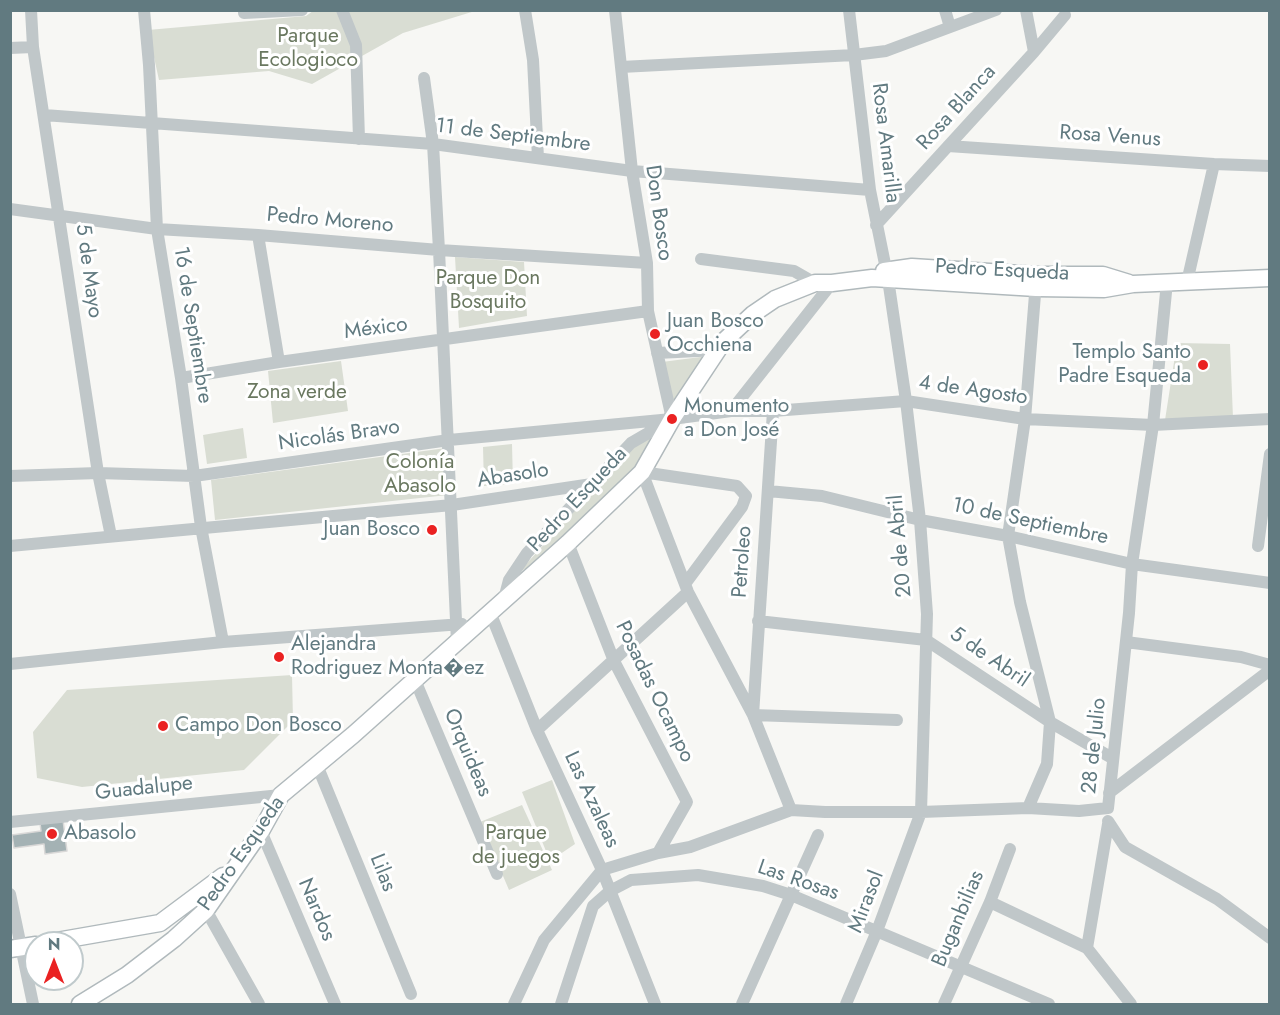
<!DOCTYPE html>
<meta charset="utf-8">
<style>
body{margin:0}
#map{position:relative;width:1280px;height:1015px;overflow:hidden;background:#f7f7f4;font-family:Jost,sans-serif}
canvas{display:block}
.frame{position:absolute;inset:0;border:12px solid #617a80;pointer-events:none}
.north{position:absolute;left:24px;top:931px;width:60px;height:60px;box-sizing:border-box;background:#fff;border:2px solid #c0cacc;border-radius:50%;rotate:0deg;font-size:16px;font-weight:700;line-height:24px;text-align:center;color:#617a80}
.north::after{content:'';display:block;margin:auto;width:21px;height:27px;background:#ea2222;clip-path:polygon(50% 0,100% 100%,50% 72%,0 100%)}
</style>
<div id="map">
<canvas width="1280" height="1015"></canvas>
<div class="frame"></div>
<div class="north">N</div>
</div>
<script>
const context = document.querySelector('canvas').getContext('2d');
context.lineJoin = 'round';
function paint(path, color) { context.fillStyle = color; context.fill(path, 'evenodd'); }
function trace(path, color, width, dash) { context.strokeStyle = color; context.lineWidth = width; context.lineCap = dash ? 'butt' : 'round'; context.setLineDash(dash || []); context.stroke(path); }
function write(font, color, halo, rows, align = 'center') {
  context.font = font + ' Jost,sans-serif'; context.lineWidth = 6; context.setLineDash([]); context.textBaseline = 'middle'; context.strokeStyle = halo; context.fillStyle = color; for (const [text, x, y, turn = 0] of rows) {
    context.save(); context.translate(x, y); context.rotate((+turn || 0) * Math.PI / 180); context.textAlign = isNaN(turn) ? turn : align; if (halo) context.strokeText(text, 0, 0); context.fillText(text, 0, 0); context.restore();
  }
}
paint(new Path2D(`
 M313,11H475L403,33L312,84L269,71L159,80L148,30L306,16Z
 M455,257L524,262L527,316L459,328Z
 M1177,343L1230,344L1233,418L1165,420Z
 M708,356L674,407L662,362Z
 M341,361L348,411L273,423L268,371Z
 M243,428L247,458L207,464L203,435Z
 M661,431L649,454L536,564L519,572L633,446Z
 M512,444L513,484L484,486L483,447Z
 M446,448L448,495L215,520L211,480Z
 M292,675L293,721L244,770L82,787L37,778L33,732L67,690Z
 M552,780L575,844L550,861L522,792Z
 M522,805L552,870L509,890L480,822Z`), '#d9ddd3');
const building = new Path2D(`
 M63,820L67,851L45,854L44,844L14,848L12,835L41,831L40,823Z`);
paint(building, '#a4b2b4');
trace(building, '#d9d8d7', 1.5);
const secondary = new Path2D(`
 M884,271L912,267L1036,275H1103L1129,283
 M45,943L160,923L223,876
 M10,949L36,945
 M80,1004L127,975L174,939L206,910L261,831L281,795L353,735L568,543L642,472L672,419L723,342L753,314L775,299L815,283H832L872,278L1036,288L1104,289L1133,284L1270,278`);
trace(secondary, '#b0b9bc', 19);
trace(new Path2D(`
 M31,10L33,47L98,473L111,536
 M144,10L149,65L157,229L181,378L201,527L223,642
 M244,10V13L302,10
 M342,10L356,45L359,139
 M525,10L533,60L538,158
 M615,10L632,171L647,263L648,311L672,419
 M945,10L950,27
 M1026,10L1034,52
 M10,48L33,47
 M621,67L854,55L886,51L996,10
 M424,78L433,144L439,250L457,642
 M44,115L433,144L632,171L870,190
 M948,146L1214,164L1270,166
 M10,209L157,229L258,235L439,250L647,263
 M876,225L1034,52L1065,15
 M258,235L279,362
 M701,259L794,271L815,283
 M1187,282L1214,164
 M657,353L718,350
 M181,378L279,362L648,311
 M731,411L832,283
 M773,411L753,715L897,720
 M10,476L98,473L194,476L449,440L672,419L731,411H773L906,401L1025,419L1153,425L1270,419
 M768,491L822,496L920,520L1008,536L1132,564L1270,583
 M568,543L614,661L687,802L658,853
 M10,546L452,505L592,484
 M1258,546L1270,454
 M685,584L742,507L746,496L737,486L642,472L688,592L753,715L791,810
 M504,599L509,580L527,553L631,443L669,421
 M490,612L537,730L602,870L655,1004
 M758,621L926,640L1050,722L1112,758
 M1126,642L1241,657L1270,665
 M10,664L223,642L462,624
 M415,680L497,874
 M537,730L688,592
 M317,765L411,994
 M1109,793L1270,670
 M1028,808L1047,764L1050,722L1020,602L1008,536L1025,419L1036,282
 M1108,821L1125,847L1217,899L1270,938
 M10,822L281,795
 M261,831L335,1004
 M10,894L33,1004
 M990,902L1087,948L1108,824
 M206,910L259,1004
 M1087,948L1131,1004
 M514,1004L544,940L602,870L658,853L690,847L791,810L825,812H921L1028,808L1079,811L1108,808L1129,613L1132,564L1153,425L1167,282
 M561,1004L593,906L610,891L631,880L698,875L763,886L791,895L1049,1004
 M742,1004L818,835
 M846,1004L877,931L921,812L927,614L920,520L906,401L888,279L870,190L849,10
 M944,1004L990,902L1010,849`), '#c0c7c9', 12);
trace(secondary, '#fff', 16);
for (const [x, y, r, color] of [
 [655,334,6,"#ea2222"],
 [1203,365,6,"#ea2222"],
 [672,419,6,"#ea2222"],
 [432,530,6,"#ea2222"],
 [279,657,6,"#ea2222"],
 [163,726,6,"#ea2222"],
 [52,834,6,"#ea2222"]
]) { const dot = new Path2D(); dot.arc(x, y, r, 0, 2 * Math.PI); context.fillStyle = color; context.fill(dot); trace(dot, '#fff', 2); }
write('21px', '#6a7860', '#fff', [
 ["Parque",308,37],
 ["Ecologioco",308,61],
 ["Parque Don",488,279],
 ["Bosquito",488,303],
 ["Zona verde",297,393],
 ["Colonía",420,463],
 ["Abasolo",420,487],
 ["Parque",516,834],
 ["de juegos",516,858]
]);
write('21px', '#617a80', '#fff', [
 ["Rosa Blanca",957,108,-48],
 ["11 de Septiembre",513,136,7],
 ["Rosa Venus",1110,137,4],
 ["Rosa Amarilla",885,143,83],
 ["Don Bosco",658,213,82],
 ["Pedro Moreno",330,221,5],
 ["5 de Mayo",88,271,82],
 ["Pedro Esqueda",1002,271,3],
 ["16 de Septiembre",192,325,81],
 ["México",376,329,-7],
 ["4 de Agosto",973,391,8],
 ["Nicolás Bravo",339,436,-8],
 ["Abasolo",513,476,-9],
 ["Pedro Esqueda",578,500,-47],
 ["10 de Septiembre",1030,522,12],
 ["20 de Abril",901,546,-95],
 ["Petroleo",743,562,-86],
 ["5 de Abril",989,658,34],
 ["Posadas Ocampo",654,692,64],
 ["28 de Julio",1095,746,-84],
 ["Orquideas",467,753,67],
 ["Guadalupe",144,789,-6],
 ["Las Azaleas",591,800,65],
 ["Pedro Esqueda",242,854,-55],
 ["Lilas",382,873,68],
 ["Las Rosas",798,881,19],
 ["Mirasol",867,902,-69],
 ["Nardos",316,910,67],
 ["Buganbilias",959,919,-67]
]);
write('21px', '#617a80', '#fff', [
 ["Juan Bosco",667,322],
 ["Occhiena",667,346],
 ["Templo Santo",1191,353,"right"],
 ["Padre Esqueda",1191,377,"right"],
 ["Monumento",684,407],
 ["a Don José",684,431],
 ["Juan Bosco",420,530,"right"],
 ["Alejandra",291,645],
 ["Rodriguez Monta�ez",291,669],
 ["Campo Don Bosco",175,726],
 ["Abasolo",64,834]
], 'left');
</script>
